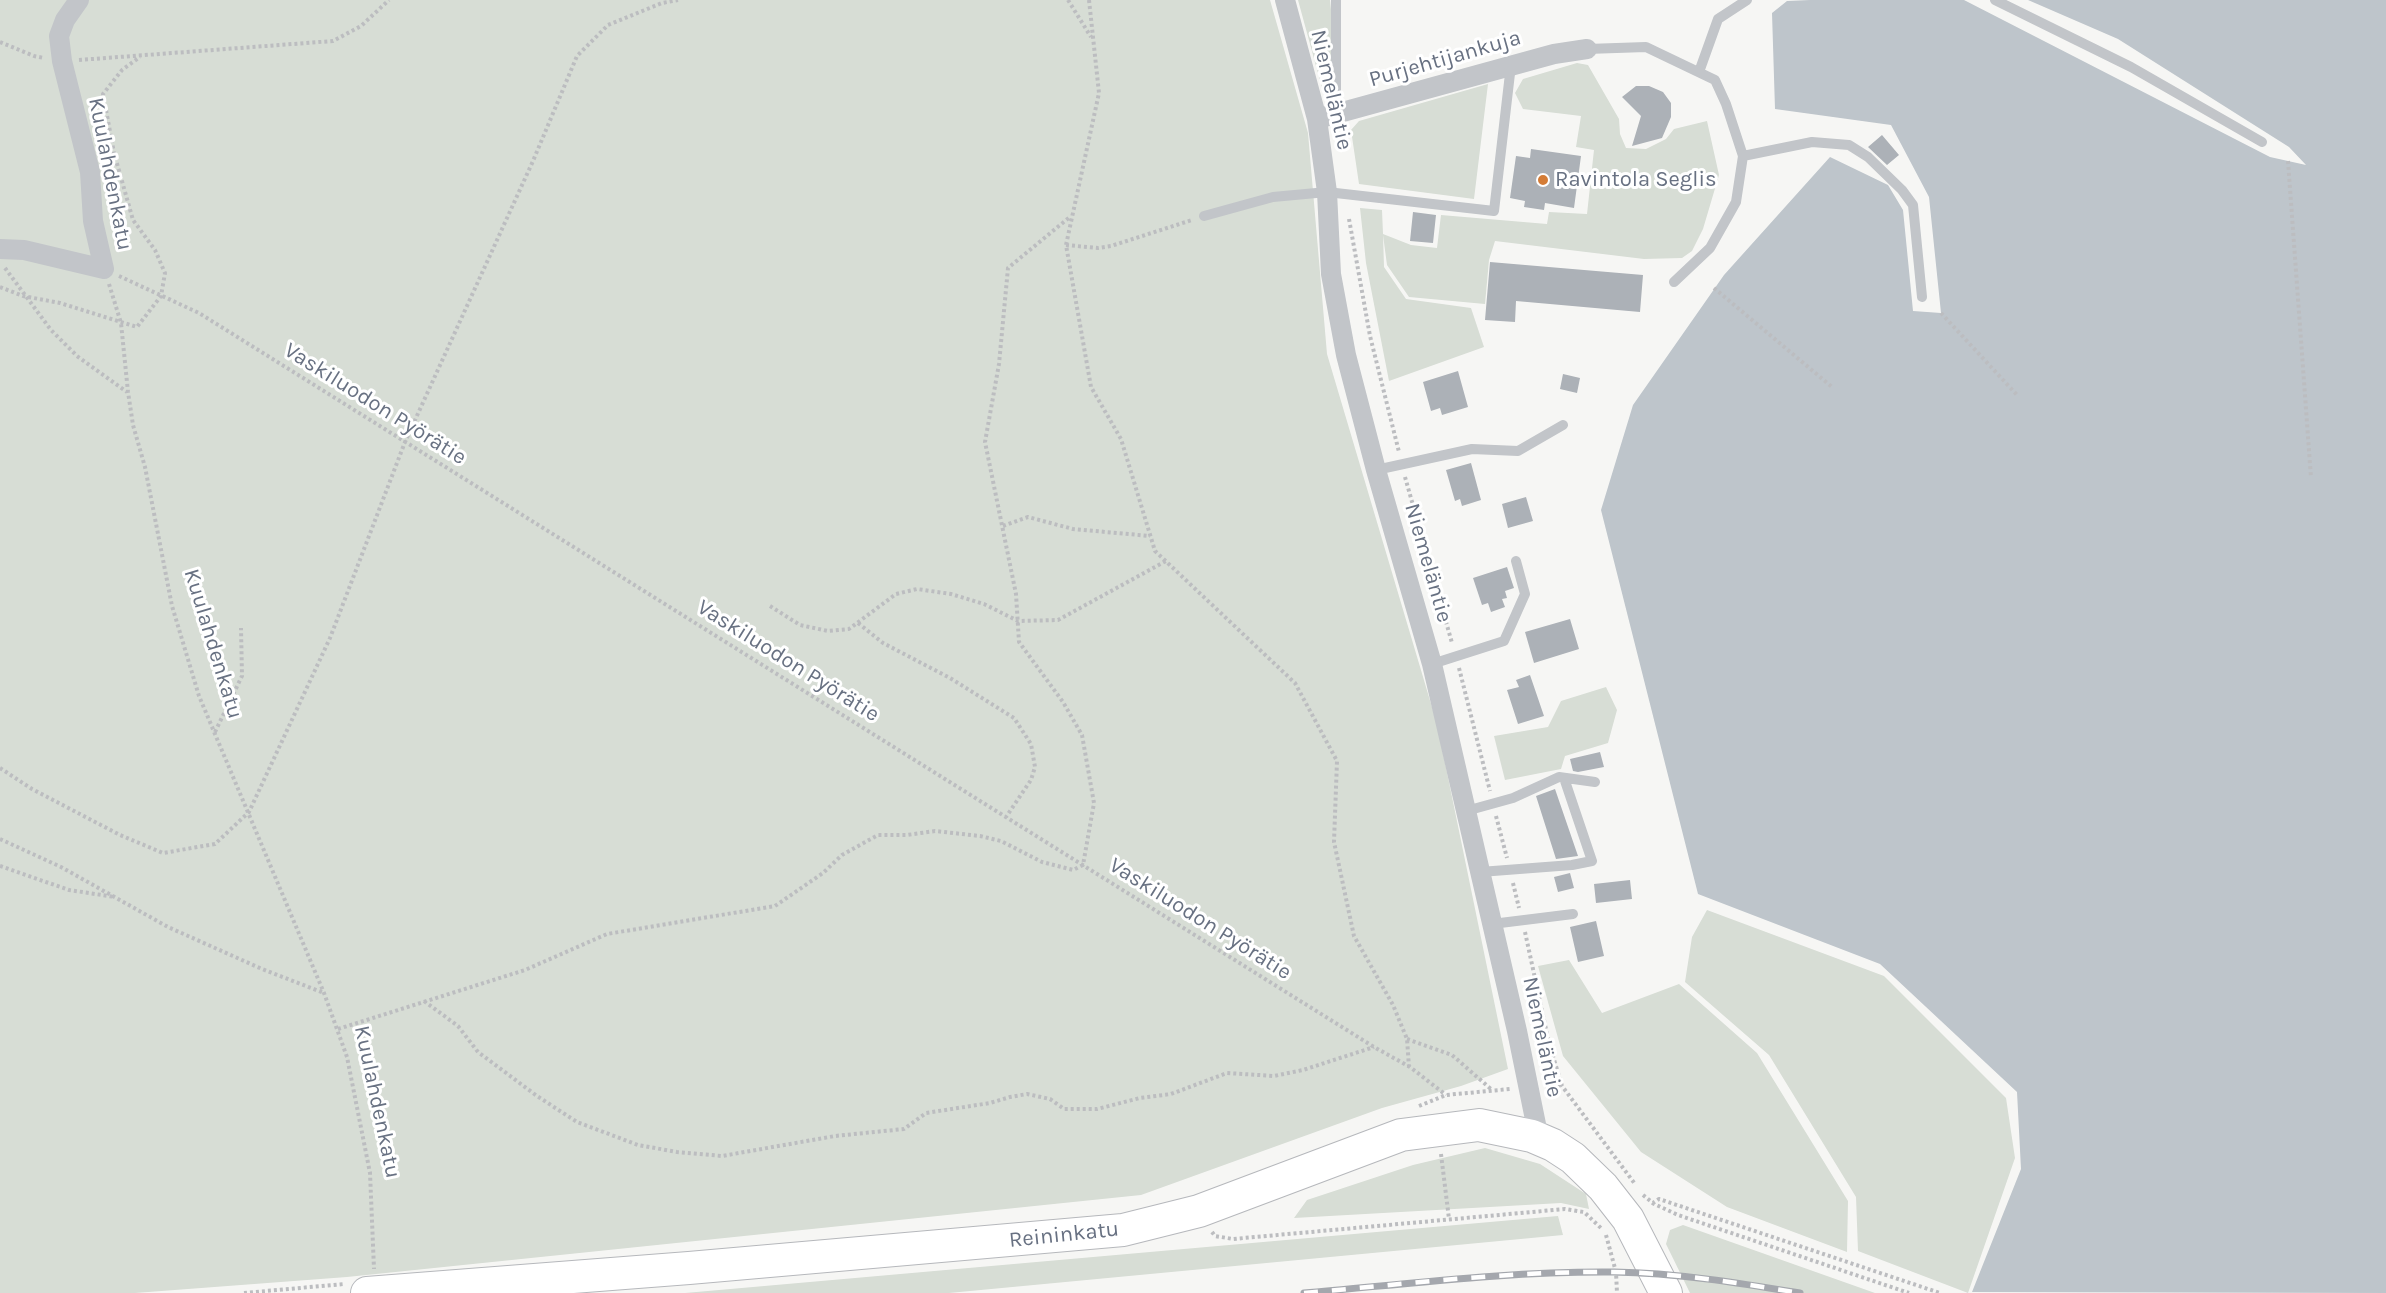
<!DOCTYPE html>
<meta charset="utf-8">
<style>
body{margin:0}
canvas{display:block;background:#f6f6f4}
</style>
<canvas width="2386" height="1293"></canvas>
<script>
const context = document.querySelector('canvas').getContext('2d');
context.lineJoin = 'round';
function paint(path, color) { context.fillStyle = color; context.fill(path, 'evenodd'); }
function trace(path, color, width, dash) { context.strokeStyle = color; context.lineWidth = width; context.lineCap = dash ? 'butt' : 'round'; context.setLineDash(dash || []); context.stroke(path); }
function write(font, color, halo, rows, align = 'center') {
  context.font = font + ' Karla,sans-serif'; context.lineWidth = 6; context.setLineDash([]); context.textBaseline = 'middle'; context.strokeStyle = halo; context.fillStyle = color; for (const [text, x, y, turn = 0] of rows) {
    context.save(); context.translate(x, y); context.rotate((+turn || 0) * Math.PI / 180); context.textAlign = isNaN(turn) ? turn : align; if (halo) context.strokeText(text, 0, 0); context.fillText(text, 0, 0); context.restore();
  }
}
paint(new Path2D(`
 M0,0H1270L1308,133L1327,354L1437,724L1508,1069L1461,1086L1382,1108L1141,1195L347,1277L135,1293H0Z
 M1298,0H1330C1333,31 1340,61 1322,88Z
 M1577,63L1588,65L1619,119L1620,134L1626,148L1646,149L1666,139L1674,129L1707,121L1719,175L1703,229L1692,251L1682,258L1644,259L1495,241L1489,260L1485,304L1409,297L1387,265L1383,235L1384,267L1406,299L1471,308L1484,347L1389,381L1366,263L1360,208L1382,210L1383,234L1411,245L1437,248L1441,215L1547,224L1549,212L1587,214L1594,150L1576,147L1581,116L1523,109L1515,93L1523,79Z
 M1488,84L1474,199L1359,184L1351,130L1359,121Z
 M1606,687L1617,710L1608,743L1565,756L1561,769L1505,780L1494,736L1548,727L1561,701Z
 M1707,910L1884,976L2006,1098L2015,1158L1968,1293L1858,1251L1856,1197L1769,1055L1685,982L1692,937Z
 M1569,960L1602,1013L1679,984L1757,1053L1848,1201L1847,1252L1727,1207L1641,1152L1563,1056L1538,966Z
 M1485,1148L1540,1164L1586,1194L1589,1209L1561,1203L1294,1218L1307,1200L1413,1165Z
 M1558,1216L1563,1235L949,1293H685Z
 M1683,1225L1875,1293H1690L1666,1244L1670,1230Z`), '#d7ddd5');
paint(new Path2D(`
 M1810,0H1964L2270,157L2306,165L2289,147L2118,39L2028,0H2386V1293L1972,1292L2021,1169L2017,1092L1880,964L1698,894L1601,510L1633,405L1724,275L1830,157L1888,185L1903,210L1913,311L1941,313L1929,197L1891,125L1775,109L1772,13L1787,1Z`), '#bec5cb');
paint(new Path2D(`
 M1636,86H1649L1663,92L1671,103V117L1662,138L1632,146L1641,116L1622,97Z
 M1882,135L1899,155L1887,165L1868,147Z
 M1531,149L1581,156L1574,208L1545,203L1544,210L1524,207L1525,201L1510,198L1516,156L1530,158Z
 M1413,212L1436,215L1433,243L1410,241Z
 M1490,262L1643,275L1640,312L1516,301L1515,322L1485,320Z
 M1458,371L1468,407L1442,415L1440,408L1431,411L1423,382Z
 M1563,374L1580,378L1577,393L1560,389Z
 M1471,463L1481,500L1462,506L1460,499L1455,501L1446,470Z
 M1526,497L1533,521L1508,528L1502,504Z
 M1507,567L1514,588L1505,591L1507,598L1502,599L1505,607L1491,612L1488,603L1482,605L1473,578Z
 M1570,619L1579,649L1534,663L1525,632Z
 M1530,675L1544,716L1518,724L1507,690L1519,687L1516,680Z
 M1600,752L1604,767L1578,772L1573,771L1570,759Z
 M1555,789L1578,856L1556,859L1536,796Z
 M1570,873L1574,888L1558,892L1554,877Z
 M1630,880L1632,899L1596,903L1594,884Z
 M1596,921L1604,956L1578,962L1570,927Z`), '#acb1b7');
const primary = new Path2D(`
 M367,1293L689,1268L1123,1230L1199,1211L1401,1135L1479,1125L1532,1136L1553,1145L1573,1158L1603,1187L1628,1219L1666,1293`);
trace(primary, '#b6b8bc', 34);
trace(new Path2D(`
 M1068,0L1091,37
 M1089,0L1099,93L1066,245L1091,387L1121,439L1155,551L1295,683L1337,761L1334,842L1354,936L1393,1005L1407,1039L1409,1067
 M0,42L34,56L44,58
 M79,60L333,41L361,26L389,0
 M2288,161L2311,478
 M1349,219L1370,336L1399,452
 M1066,245L1098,248L1111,246L1192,220
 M5,268L51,330L77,356L127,392
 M119,276L199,313L1374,1047L1410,1067L1446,1095
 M109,284L121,323L128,392L133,425L145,467L172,606L199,696L324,993L347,1057L370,1173L374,1269
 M0,287L23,296L60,303L137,327L161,296L165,273L155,250L133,220L114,153L103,94L122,70L140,57
 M1714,288L1832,387
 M1941,313L2017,395
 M1405,477L1452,643
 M1003,526L1028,517L1073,529L1150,536
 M770,606L800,625L828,631L849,629L896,594L917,589L951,594L984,604L1018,621L1058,620L1166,561
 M858,623L883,643L950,678L1014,718L1031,744L1035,767L1031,780L1006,817
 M1459,668L1490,791
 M215,732L242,676L241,628
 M0,768L32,789L120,835L163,853L215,844L249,812L330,638L405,442L533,161L577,56L608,25L662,3L678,0
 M1496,816L1507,858
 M0,839L61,867L168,927L262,969L324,993
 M0,866L69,890L115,897
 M1513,883L1519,908
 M1525,932L1549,1043L1562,1086L1635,1184
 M424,1001L458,1026L478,1052L537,1096L577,1122L638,1145L677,1152L722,1156L835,1136L904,1129L926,1113L990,1103L1010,1097L1027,1094L1050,1099L1064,1109H1097L1140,1098L1171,1094L1227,1073L1274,1076L1303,1070L1374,1047
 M338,1029L525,970L607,934L775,906L823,873L842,855L878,835H907L935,831L980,836L1001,841L1042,862L1073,870L1083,865L1094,803L1082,735L1063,702L1019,642L1016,594L985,442L999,364L1008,268L1071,216
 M1407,1039L1452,1055L1492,1090
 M1545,1087L1562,1086
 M1419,1106L1446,1095L1510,1089
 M1441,1154L1449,1219
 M1643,1195L1653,1203L1659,1199L1940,1293
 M1652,1203L1678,1215L1909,1293
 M1212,1232L1215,1236L1233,1239L1565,1209L1584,1212L1602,1229
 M1606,1235L1616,1272L1617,1293
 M244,1293L344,1284`), '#bcbdc0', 4, [3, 3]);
trace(new Path2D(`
 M1995,0L2131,67L2262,142
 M1587,49L1646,47L1715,80L1726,104L1743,156L1736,202L1710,248L1674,282
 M1699,72L1718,19L1747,0
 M1336,114V0
 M1743,156L1812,142L1849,145L1868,157L1902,190L1913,205L1922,297
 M1204,216L1273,197L1327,192L1494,211L1511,65
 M1376,470L1472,449L1518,451L1563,425
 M1432,664L1504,641L1525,594L1516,561
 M1466,811L1513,798L1559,777L1595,782
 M1480,872L1572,865L1592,861L1564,778
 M1492,924L1573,914`), '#c2c5c9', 10);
trace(new Path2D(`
 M1285,0L1317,119L1327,192L1331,274L1346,355L1376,470L1432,664L1517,1031L1539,1139
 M1317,119L1554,54L1587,49
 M0,249L24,250L104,269L93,221L90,172L62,61L59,36L65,20L79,0`), '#c2c5c9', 20);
trace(primary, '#fff', 32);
const rail = new Path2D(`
 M1304,1293C1407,1284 1510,1271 1614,1272C1677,1273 1739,1283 1800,1293`);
trace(rail, '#a4a7ad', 7);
trace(rail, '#fff', 4.5, [14]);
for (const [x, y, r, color] of [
 [1543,180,6,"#d47c36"]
]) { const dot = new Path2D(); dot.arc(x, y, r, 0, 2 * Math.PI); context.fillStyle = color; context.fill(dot); trace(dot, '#fff', 2); }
write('22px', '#687182', '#fff', [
 ["Purjehtijankuja",1445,59,-16],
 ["Niemeläntie",1331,90,77],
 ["Kuulahdenkatu",110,174,79],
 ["Vaskiluodon Pyörätie",375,404,32],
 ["Niemeläntie",1428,563,74],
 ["Kuulahdenkatu",213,644,73],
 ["Vaskiluodon Pyörätie",788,661,32],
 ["Vaskiluodon Pyörätie",1200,919,32],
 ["Niemeläntie",1542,1037,78],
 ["Kuulahdenkatu",377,1102,78],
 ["Reininkatu",1064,1235,-6]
]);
write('22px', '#687182', '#fff', [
 ["Ravintola Seglis",1555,180]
], 'left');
</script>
